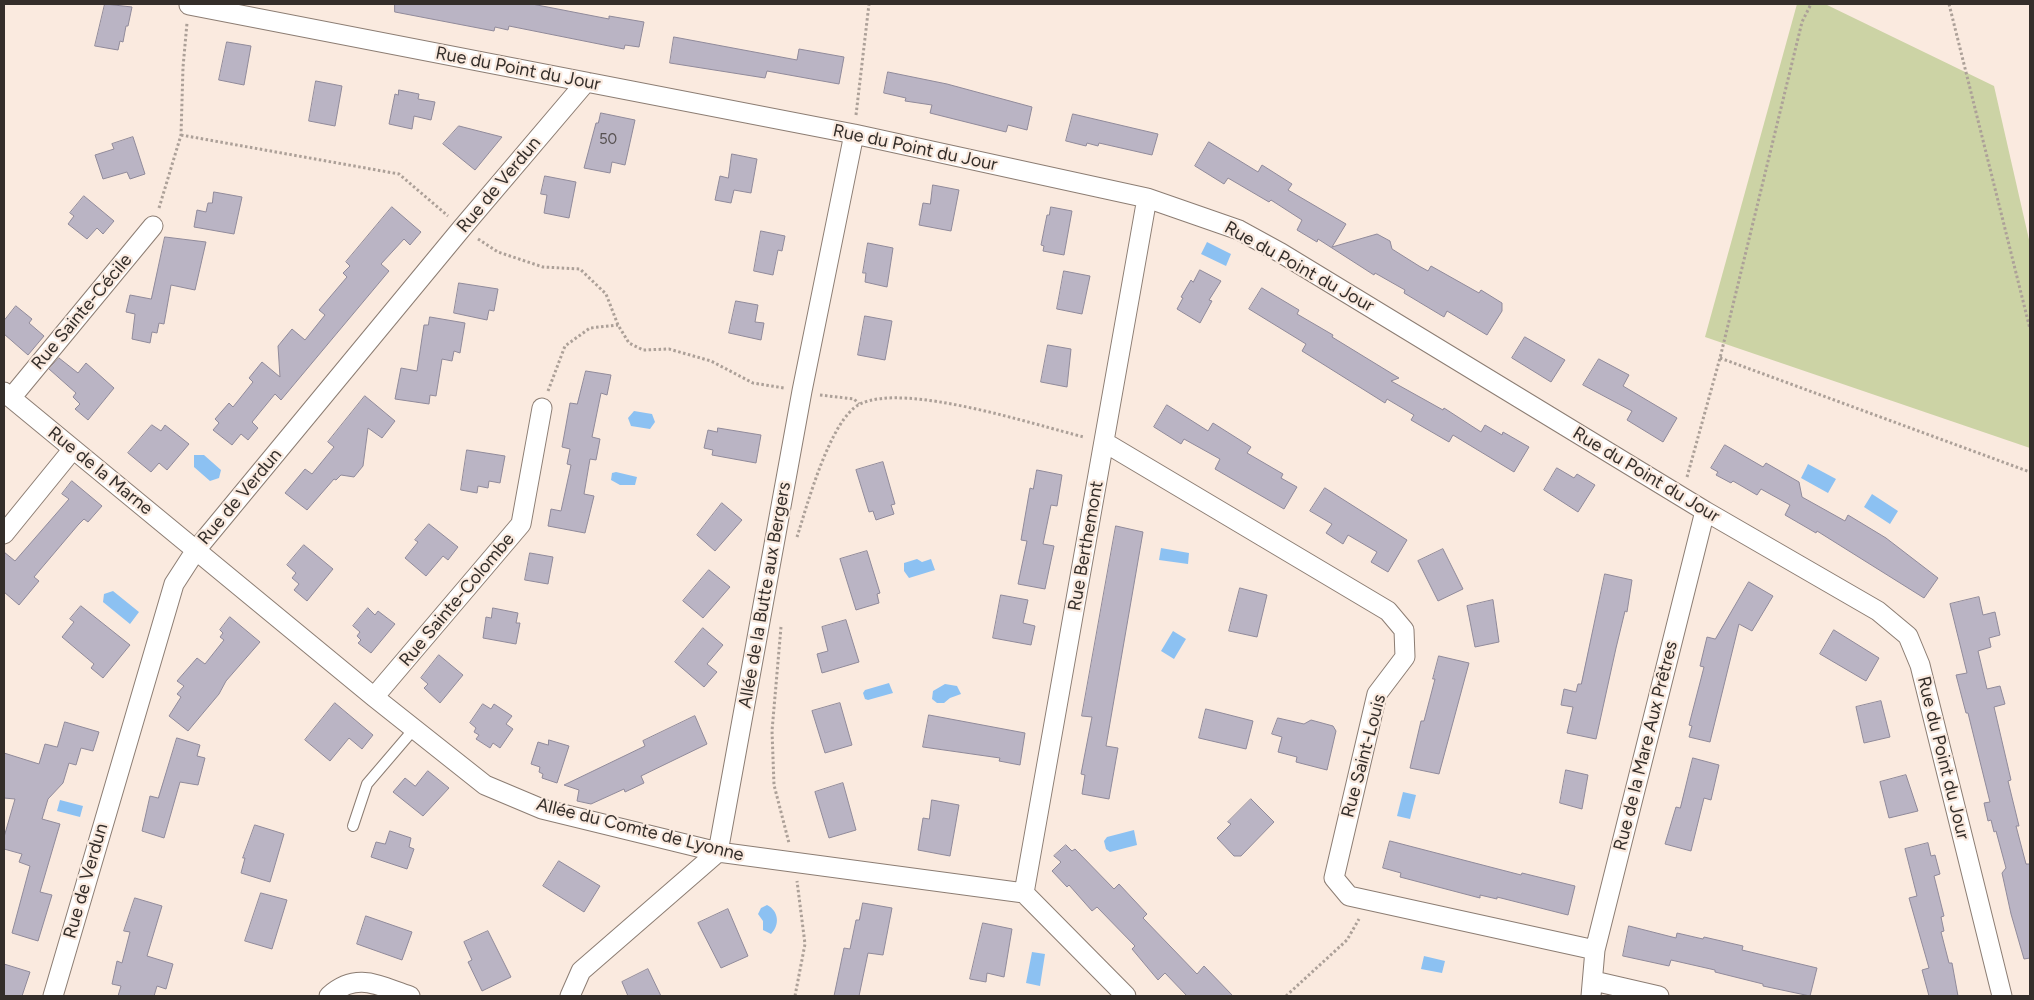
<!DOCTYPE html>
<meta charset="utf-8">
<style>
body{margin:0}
#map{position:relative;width:2034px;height:1000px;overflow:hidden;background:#faeadf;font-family:Figtree,sans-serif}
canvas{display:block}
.frame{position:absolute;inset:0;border:5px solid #342e2a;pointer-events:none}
</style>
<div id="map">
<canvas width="2034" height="1000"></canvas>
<div class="frame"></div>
</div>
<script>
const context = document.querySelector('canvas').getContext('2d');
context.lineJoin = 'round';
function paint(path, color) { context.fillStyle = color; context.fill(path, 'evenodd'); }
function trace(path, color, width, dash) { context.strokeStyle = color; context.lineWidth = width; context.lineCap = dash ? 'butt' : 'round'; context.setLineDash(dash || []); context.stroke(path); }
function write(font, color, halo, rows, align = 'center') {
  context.font = font + ' Figtree,sans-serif'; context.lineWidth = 4.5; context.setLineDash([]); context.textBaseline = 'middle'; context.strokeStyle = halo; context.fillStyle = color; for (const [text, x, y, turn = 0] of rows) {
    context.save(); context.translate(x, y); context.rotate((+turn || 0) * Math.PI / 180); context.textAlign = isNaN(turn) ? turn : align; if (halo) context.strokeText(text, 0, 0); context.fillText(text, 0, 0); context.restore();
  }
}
paint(new Path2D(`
 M1797,4H1825L1994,86L2030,244V448L1705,337Z`), '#ccd3a5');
paint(new Path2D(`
 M1207,242L1231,254L1226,266L1201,254Z
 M634,411L652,414L655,422L650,429L631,426L628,418Z
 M194,455H204L221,470L219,478L210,481L194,467Z
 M1808,464L1836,479L1828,493L1801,478Z
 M616,472L637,477L635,485H620L611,480L612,473Z
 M1872,494L1898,511L1890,524L1864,507Z
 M1161,548L1189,553L1188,564L1159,560Z
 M917,559L922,562L931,559L935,570L909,578L904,571V563Z
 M113,591L139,612L130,624L103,602L104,594Z
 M1173,631L1186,639L1174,659L1161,651Z
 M889,683L893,693L868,700L865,699L863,693L865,690Z
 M945,684L957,686L961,694L950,698L944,703H937L932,699L933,691Z
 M1403,792L1416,795L1410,819L1397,816Z
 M60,800L83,806L80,817L57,811Z
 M1134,830L1137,845L1110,852L1106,849L1104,841L1107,837Z
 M767,905C779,911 780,925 771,934L763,930V921L758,914L761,908Z
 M1032,952L1045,954L1040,986L1026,983Z
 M1424,956L1445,961L1442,973L1421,969Z`), '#8cc1f2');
const building = new Path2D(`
 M105,4L132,7L128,26H126L123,42L120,41L118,50L95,46Z
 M395,4H532L609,19V16L644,22L639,47L625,45L624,49L509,26L508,30L495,27L494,31L395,12Z
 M674,37L797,60L799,49L844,57L839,84L767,71L765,78L670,63Z
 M227,42L251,46L244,85L219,80Z
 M888,72L947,84L1032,107L1027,130L1008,125L1006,132L930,113L932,105L905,101L906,98L884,93Z
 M316,81L342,86L335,126L309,121Z
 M399,90L419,94L418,99L435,102L431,120L414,116L412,129L389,124L395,94L398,95Z
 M601,113L635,120L625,165L612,162L610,173L584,168L596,123H598Z
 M1073,114L1158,134L1152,155L1099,143L1098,146L1087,143L1086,146L1066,141Z
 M459,126L502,137L475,170L443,144Z
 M133,137L145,174L130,179L127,172L103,179L95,155L114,149L112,144Z
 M1209,142L1258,172L1262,165L1292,184L1288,190L1346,224L1332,247L1377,234L1390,241L1392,249L1419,266L1428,271L1431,266L1479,293L1481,290L1502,303V311L1487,335L1447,311L1444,317L1404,293L1405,290L1375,273L1374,275L1318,239L1317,242L1297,230L1302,220L1271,200L1269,202L1228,178L1224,184L1195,166Z
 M732,154L757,159L751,193L734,190L731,203L715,200L720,176L728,178Z
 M545,176L576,182L569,218L544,213L547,195L541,194Z
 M933,185L959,190L951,231L919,225L923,203L930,204Z
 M214,192L242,197L234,234L194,227L197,210L206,212L208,203H212Z
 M84,196L114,221L103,234L97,228L87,239L68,224L74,216L70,213Z
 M392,207L421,232L410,245L404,239L381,264L389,271L281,400L275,394L252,422L258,428L248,440L241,434L232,445L213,430L219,423L215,419L229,403L233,407L253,382L249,378L262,362L280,377L278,346L292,329L305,340L325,315L319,310L347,277L343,273L350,266L346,262Z
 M1051,207L1072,211L1064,255L1043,251L1044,246L1041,245L1047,215H1049Z
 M761,231L785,236L782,251L778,250L773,275L754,271Z
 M165,237L206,242L195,290L171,285L164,324L159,323L157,333L152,332L150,343L132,339L135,314L126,312L130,295L151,299Z
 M868,243L893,248L887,287L865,282L866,273H863Z
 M1200,270L1221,281L1209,300L1212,301L1200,323L1177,309L1183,298L1181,297L1191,280L1193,282Z
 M1064,271L1090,276L1082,314L1057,309Z
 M459,283L498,289L494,311L489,310L487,320L454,313Z
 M1262,288L1299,310L1297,314L1333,335L1332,337L1399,378L1391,381L1443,410L1444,408L1481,432L1485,425L1502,435L1503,432L1529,447L1514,472L1453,435L1449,442L1411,420L1414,415L1387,399L1385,403L1302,351L1306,344L1249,309Z
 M736,301L758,305L755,322L764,323L761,340L729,333Z
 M16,306L32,319L29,323L44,336L28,355L4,334V321Z
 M865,316L892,321L885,360L858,355Z
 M430,317L465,323L460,353L454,351L452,361L442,359L436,396L430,395L429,404L395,399L401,368L417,371L424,325H428Z
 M1525,337L1565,360L1551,382L1512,358Z
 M1048,345L1071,349L1067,387L1041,382Z
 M59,358L78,373L86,363L114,388L88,420L75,409L80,404L73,397L76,393L49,369Z
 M1599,359L1629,375L1623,386L1677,418L1663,442L1627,420L1632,411L1583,385Z
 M586,371L611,375L607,395L601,393L592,437L600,439L596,460L590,459L584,494L594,496L585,533L548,526L551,509L561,511L571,465L567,464L570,449L562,447L570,403L577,404Z
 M365,396L395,421L382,438L368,428L363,466L354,477L341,475L336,480L334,479L307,510L285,493L305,469L312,474L334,447L328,442Z
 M1167,405L1208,431L1213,423L1251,447L1247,453L1283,474L1281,478L1297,487L1284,509L1215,469L1220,459L1184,439L1181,444L1154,427Z
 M152,425L161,431L165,425L189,444L167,470L159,463L151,472L128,453Z
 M718,428L761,435L756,463L712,455L713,450L704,448L708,430L717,432Z
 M1725,445L1763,467L1766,463L1799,482L1802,497L1845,521L1848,515L1886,538L1938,578L1924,598L1817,531L1816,533L1785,515L1790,505L1761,489L1757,495L1733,481L1731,483L1716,475L1718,472L1711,468Z
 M467,450L505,456L500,483L489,481L488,488L478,486L477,493L461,490Z
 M883,462L895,504L891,505L894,514L876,520L873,511L869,512L856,470Z
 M1557,468L1574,478L1577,474L1595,485L1578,512L1544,490Z
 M1037,470L1062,475L1057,506L1051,505L1043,544L1054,546L1045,589L1018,584L1027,541L1021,540L1030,488L1033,489Z
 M72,481L102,506L88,522L84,519L78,525L34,577L39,581L19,605L4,592V552L15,561L69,499L62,494Z
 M1325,488L1407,540L1388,572L1371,562L1377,552L1348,535L1343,544L1326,533L1332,524L1310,511Z
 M722,503L742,520L715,551L697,535Z
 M429,524L458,547L448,560L443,556L426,576L405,558L418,542L415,540Z
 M1116,526L1143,532L1106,746L1118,748L1109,799L1082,794L1085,775L1081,774L1092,717L1082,716Z
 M304,545L333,569L307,601L294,590L299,584L292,578L296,573L287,565Z
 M1443,549L1463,589L1438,601L1418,561Z
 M867,551L880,593L877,594L879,603L856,610L840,559Z
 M530,553L553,557L548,584L525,580Z
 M709,570L730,587L703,618L683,601Z
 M1605,574L1632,580L1627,612L1625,611L1616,648L1596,739L1567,733L1573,707L1561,705L1564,689L1576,692L1578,684H1581Z
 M1749,582L1773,596L1752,631L1739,624L1710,742L1689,737L1692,726L1689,725L1704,667L1700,666L1707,637L1715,639Z
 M1240,588L1267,595L1257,637L1229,631Z
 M1001,595L1028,600L1023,623L1035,626L1031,645L993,638Z
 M1979,597L1983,615L1995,612L2000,635L1989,638L1991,647L1978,651L1987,689L2000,686L2005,704L1994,707L2011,780L2008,781L2019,826H2016L2026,864H2030V958L2024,959L2011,914L2002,873L2006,868L1996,831L1994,832L1991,820L1988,821L1984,803L1990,802L1968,713H1966L1956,675L1967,673L1950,604Z
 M1493,600L1499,642L1475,647L1467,606Z
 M81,606L130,645L103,678L91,668L94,664L62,637L74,622L70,619Z
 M368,608L375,615L378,611L395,624L371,653L358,643L361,640L357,636L360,632L353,626Z
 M493,608L518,613L516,623H520L516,644L483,638L486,617L491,618Z
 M230,617L260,642L226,681L219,694L188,731L169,716L181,697L177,694L184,686L177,681L197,658L205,664L224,640L220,637L223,633L220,630Z
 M846,620L859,662L822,673L817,654L828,651L822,627Z
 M703,628L723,645L707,664L717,672L704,687L675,662Z
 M1834,630L1879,658L1866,681L1820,654Z
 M439,655L463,675L440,703L424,688L428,684L421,678Z
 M1439,656L1469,663L1439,774L1410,768L1421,721H1424L1435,679H1433Z
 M1881,701L1890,737L1864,743L1856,707Z
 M335,703L373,735L362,749L349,738L330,761L305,740Z
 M840,703L852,745L825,753L812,711Z
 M483,704L491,709L494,704L512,716L506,724L513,729L500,748L493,743L490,748L476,739L479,735L474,732L476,728L470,723Z
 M1206,709L1253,721L1246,749L1199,738Z
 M929,715L1025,733L1020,765L999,761L1000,758L923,747Z
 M695,716L707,744L641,776L644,783L625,792L624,789L591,804L577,801L579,790L564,785L645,746L643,741Z
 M1278,718L1304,724L1311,720L1333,726L1336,731L1327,770L1296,762L1297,757L1278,752L1282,737L1272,734Z
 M65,722L99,732L93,751L81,748L76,765L69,763L63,783L48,799L42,819L60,824L40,892L52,895L38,941L12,933L30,866L19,862L22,854L4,849V837L15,799L4,798V753L39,764L45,744L57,747Z
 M177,738L200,745L197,756L205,758L198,785L180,782L164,838L142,831L150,796L158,798Z
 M549,740L569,746L557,783L542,778L543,774L539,772L540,767L531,764L538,742L548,745Z
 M1693,758L1719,765L1711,800L1704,798L1691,851L1665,844L1676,807L1680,808Z
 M1566,770L1588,775L1582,809L1560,803Z
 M428,771L449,788L423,816L393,792L405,778L415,786Z
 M1906,775L1918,811L1889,818L1880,782Z
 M843,783L856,830L829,838L815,792Z
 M1251,799L1274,822L1241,856H1234L1217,838L1231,824L1228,822Z
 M932,800L959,805L950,856L918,850L923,818L929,819Z
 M255,825L284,834L270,882L241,873L245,858H243Z
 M390,831L411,838L409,847L414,849L407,869L371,857L376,842L385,844Z
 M1390,841L1521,875L1522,873L1575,886L1568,915L1497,897V899L1480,895V898L1400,877L1401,873L1383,868Z
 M1928,843L1931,856L1935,855L1940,874L1934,876L1944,916L1941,917L1944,931L1941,932L1949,963H1952L1958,996H1929L1922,970L1929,968L1909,898L1917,896L1905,849Z
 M1066,845L1072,851L1075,849L1114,889L1119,884L1147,914L1143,918L1197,974L1204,966L1233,996H1187L1165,973L1158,980L1132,949L1135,946L1097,907L1092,911L1069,885L1067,887L1052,871L1061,862L1054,856Z
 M559,861L600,886L584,912L543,886Z
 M261,893L287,900L272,949L245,941Z
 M135,898L162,906L147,956L173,964L166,989L157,986L154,996H118L121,986L112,984L117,961L122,963L130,932L124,931Z
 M863,903L892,908L883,955L868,953L859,996H834L844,948L850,949L856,920H859Z
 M728,909L748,956L721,968L698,923Z
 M366,916L412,932L402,960L357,944Z
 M983,923L1012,929L1004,977L987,973L986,982L970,979Z
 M1629,926L1676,938L1677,933L1703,939L1704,937L1743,946L1742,950L1817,968L1810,996L1763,986V984L1715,972V970L1671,960L1669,966L1623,956Z
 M488,931L511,977L482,991L468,962L472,960L464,942Z
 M4,964L30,972L22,996H4Z
 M648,969L661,996H628L622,982Z`);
paint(building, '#bab4c4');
trace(building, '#908a9a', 1);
const lane = new Path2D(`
 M353,826L367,784L414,729`);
const street = new Path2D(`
 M189,5L854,134L1147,198L1239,230L1281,253L1705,511L1878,611L1908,636L1920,665L2002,996
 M4,392L374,697L485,785L542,809L718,852L1024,893L1126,996
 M11,398L153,226
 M1104,442L1388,611L1404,630L1405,657L1377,694L1334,878L1349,896L1595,950
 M4,534L73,449
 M374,697L521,524L542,408
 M1024,893L1147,198
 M1594,981L1659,996
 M53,996L174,584L196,550L462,228L586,82
 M329,996C357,971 379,986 410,996
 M570,996L581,971L718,852L802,391L854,134
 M1591,996L1595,950L1705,511`);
trace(lane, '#8c7d73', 12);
trace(street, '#8c7d73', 21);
trace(new Path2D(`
 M1949,4L2030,329
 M856,115L869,4
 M181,135L399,174L448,216
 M159,208L181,135L183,67L187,23
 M478,239L498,252L543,267L580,269L606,294L618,325L629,343L643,350L669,349L711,361L753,383L784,388
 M1720,358L2030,472
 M548,391L565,346L590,328L618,325
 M820,395L854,399L859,404
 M1687,477L1720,358L1802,22L1811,4
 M797,537C807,506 830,419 860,404C905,382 1035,425 1084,437
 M781,627L772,731L774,785L789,843
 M795,996L805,944L797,881
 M1286,996L1347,940L1359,919`), '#aca098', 3, [2.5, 2.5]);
trace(lane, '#fff', 10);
trace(street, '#fff', 19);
write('15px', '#565050', null, [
 ["50",608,140]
]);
write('18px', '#342e2a', '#faeadf', [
 ["Rue du Point du Jour",518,69,11],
 ["Rue du Point du Jour",915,148,12],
 ["Rue de Verdun",499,185,-50],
 ["Rue du Point du Jour",1299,267,29],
 ["Rue Sainte-Cécile",82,312,-50],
 ["Rue de la Marne",100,471,39],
 ["Rue du Point du Jour",1646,475,31],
 ["Rue de Verdun",240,497,-50],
 ["Rue Berthemont",1086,546,-80],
 ["Allée de la Butte aux Bergers",765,595,-80],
 ["Rue Sainte-Colombe",457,600,-50],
 ["Rue de la Mare Aux Prêtres",1646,746,-76],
 ["Rue Saint-Louis",1364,756,-75],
 ["Rue du Point du Jour",1943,758,76],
 ["Allée du Comte de Lyonne",640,830,14],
 ["Rue de Verdun",86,881,-74]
]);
</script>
